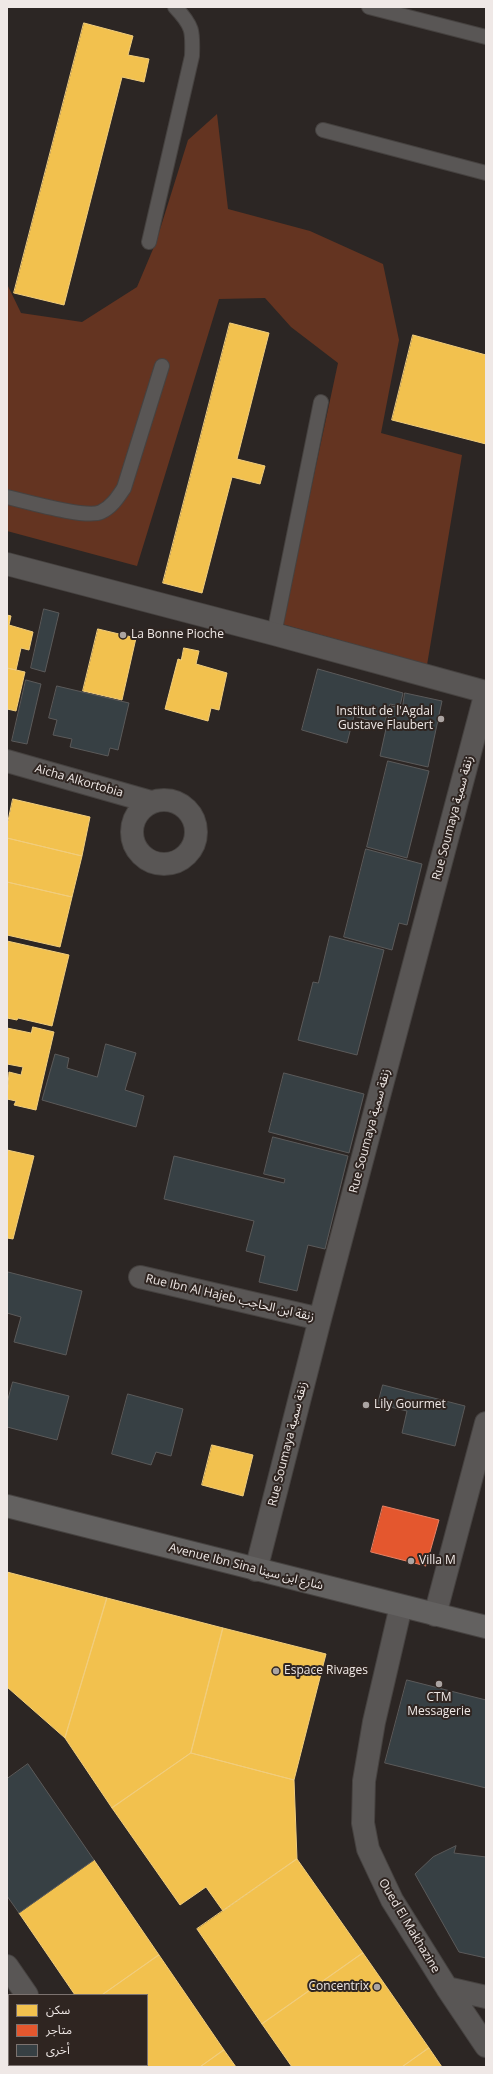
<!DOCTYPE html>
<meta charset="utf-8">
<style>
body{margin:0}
#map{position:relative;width:493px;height:2074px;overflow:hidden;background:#2c2624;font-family:"Open Sans","Noto Sans Arabic",sans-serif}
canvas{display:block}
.frame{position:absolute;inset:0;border:8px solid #efe8e6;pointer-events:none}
.legend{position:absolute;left:8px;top:1994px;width:140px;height:72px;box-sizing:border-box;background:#2f2521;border:1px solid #7c7370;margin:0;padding:5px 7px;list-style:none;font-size:12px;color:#efe8e6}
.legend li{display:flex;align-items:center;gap:8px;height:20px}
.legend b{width:20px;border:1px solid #7c7370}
</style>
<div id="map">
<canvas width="493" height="2074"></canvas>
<div class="frame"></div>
<ul class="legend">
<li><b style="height:11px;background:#f2c14e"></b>سكن</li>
<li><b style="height:11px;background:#e4572e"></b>متاجر</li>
<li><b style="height:11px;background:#374044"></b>أخرى</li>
</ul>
</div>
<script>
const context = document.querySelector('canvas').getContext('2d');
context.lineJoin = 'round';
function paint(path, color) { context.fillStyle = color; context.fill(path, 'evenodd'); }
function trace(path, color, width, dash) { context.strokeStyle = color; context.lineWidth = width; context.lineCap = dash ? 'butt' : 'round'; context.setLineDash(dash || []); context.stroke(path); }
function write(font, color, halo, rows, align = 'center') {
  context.font = font + ' "Open Sans","Noto Sans Arabic",sans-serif'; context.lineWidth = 4; context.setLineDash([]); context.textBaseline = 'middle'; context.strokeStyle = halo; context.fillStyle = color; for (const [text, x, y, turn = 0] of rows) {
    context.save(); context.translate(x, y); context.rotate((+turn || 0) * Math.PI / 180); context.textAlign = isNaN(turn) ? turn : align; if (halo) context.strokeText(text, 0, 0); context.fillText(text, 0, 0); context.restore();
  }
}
paint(new Path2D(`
 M217,114L228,209L310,231L383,264L399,340L381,433L462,455L427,665L282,624L338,363L291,327L265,298L219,299L137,566L7,531V284L21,313L82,322L137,287L156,242L188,140Z`), '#643421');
const homes = new Path2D(`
 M84,23L133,36L128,55L149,59L144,82L122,77L64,305L14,293Z
 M230,323L269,333L237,459L265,466L260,484L232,477L202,593L163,583Z
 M413,335L486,355V444L392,420Z
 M7,615L11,616L9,625L33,632L29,650L21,648L16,670L7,668Z
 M98,629L136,638L122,700L83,691Z
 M184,648L199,651L196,664L227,673L219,710L211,708L208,721L165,709L178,659L181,660Z
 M7,668L25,672L16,711L7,709Z
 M13,799L90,817L82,856L7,838V826Z
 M7,838L82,856L72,897L7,882Z
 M7,882L72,897L60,947L7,935Z
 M7,941L69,955L52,1026L18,1018L17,1020L7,1018Z
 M33,1027L54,1032L36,1110L14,1105L16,1101L7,1099L9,1072L21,1075L23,1067L7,1064V1028L31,1033Z
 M7,1150L34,1156L13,1239L7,1238Z
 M212,1445L253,1455L243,1496L202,1485Z
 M7,1572L107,1598L65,1738L7,1687Z
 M107,1598L223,1628L191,1753L112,1808L65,1738Z
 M223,1628L326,1654L294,1780L191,1753Z
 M191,1753L294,1780L297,1859L223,1911L206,1887L180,1905L112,1808Z
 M297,1859L363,1953L262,2024L197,1929Z
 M94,1860L159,1955L102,1995H75L19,1913Z
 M363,1953L429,2048L402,2067H292L262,2024Z
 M159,1955L224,2050L200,2067H125L124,2065H147V1995H102Z
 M429,2048L442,2067H402Z
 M224,2050L236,2067H200Z`);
paint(homes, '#f2c14e');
trace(homes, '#f1cd7c', 1);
const shops = new Path2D(`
 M383,1506L439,1520L426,1566L371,1552Z`);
paint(shops, '#e4572e');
trace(shops, '#e78265', 1);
const building = new Path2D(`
 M44,609L59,613L45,672L31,668Z
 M318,669L403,693L400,706L390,704L384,725L354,716L347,743L302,730Z
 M26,680L41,684L27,744L12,741Z
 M57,686L129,703L118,750L110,748L108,756L70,747L72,739L53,735L57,720L49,718Z
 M405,693L442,701L428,767L380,756L391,706L402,708Z
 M388,761L429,771L407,858L367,847Z
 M366,849L422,864L407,925L399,923L392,950L344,937Z
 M330,936L384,950L357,1055L298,1040L313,982L318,983Z
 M106,1044L136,1053L125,1090L144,1096L136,1127L42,1100L55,1054L69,1058L67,1068L97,1077Z
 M284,1073L364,1094L349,1153L269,1132Z
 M273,1137L348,1156L325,1249L308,1245L297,1291L259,1282L265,1256L246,1251L254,1221L164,1199L174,1156L284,1183L285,1179L264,1174Z
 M8,1272L82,1291L66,1355L14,1342L21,1317L7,1313Z
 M13,1382L69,1396L57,1440L7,1427V1403Z
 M383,1385L465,1406L455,1446L402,1433L407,1411L378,1404Z
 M128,1394L183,1409L171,1456L156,1452L151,1465L112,1454Z
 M407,1680L486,1700V1788L385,1763Z
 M28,1764L94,1860L19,1913L7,1896V1779Z
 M456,1846L454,1853L486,1857V1958L459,1952L415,1874L433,1857Z`);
paint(building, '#374044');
trace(building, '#5b5a5a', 1);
const lane = new Path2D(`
 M369,7L486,37
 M323,130L486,173
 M149,242L192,56C193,31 193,26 175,7
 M7,497C25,501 86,519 101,512C112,507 118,497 124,488L162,366
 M274,634L321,402`);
const street = new Path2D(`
 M7,564L274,634L486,692
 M7,761L151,802
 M132 832a32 32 0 1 1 64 0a32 32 0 1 1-64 0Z
 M140,1277L320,1319
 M256,1570L320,1319L486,692
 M401,1606L374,1722L364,1781L363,1823L368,1849L392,1900L447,1988L486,2046
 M435,1615L486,1423
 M7,1966L27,1995
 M447,1988L486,1997
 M75,2065L76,2067`);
const secondary = new Path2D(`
 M7,1506L486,1627`);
trace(lane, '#464240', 16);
trace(street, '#464240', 24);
trace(secondary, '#464240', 24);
trace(lane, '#595655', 14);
trace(street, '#595655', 22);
trace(secondary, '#636160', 22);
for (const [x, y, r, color] of [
 [123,635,4,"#aba4a2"],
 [441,719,4,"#aba4a2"],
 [366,1405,4,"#aba4a2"],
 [411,1561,4,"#aba4a2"],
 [276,1671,4,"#aba4a2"],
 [439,1684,4,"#aba4a2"],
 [377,1987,4,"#aba4a2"]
]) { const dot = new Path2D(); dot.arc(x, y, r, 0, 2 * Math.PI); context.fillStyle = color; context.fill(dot); trace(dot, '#2f2521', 1.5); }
write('12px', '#efe8e6', '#2f2521', [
 ["La Bonne Pioche",131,635],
 ["Institut de l'Agdal",433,712,"right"],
 ["Gustave Flaubert",433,726,"right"],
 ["Lily Gourmet",374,1405],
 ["Villa M",419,1561],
 ["Espace Rivages",284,1671],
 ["CTM",439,1698,"center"],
 ["Messagerie",439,1712,"center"],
 ["Concentrix",369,1987,"right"]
], 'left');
write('12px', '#efe8e6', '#2f2521', [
 ["Aicha Alkortobia",79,781,16],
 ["Rue Soumaya زنقة سمية",453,818,-75],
 ["Rue Soumaya زنقة سمية",370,1131,-75],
 ["Rue Ibn Al Hajeb زنقة ابن الحاجب",230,1298,13],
 ["Rue Soumaya زنقة سمية",288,1444,-76],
 ["Avenue Ibn Sina شارع ابن سينا",246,1567,14],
 ["Oued El Makhazine",409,1926,59]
]);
</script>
